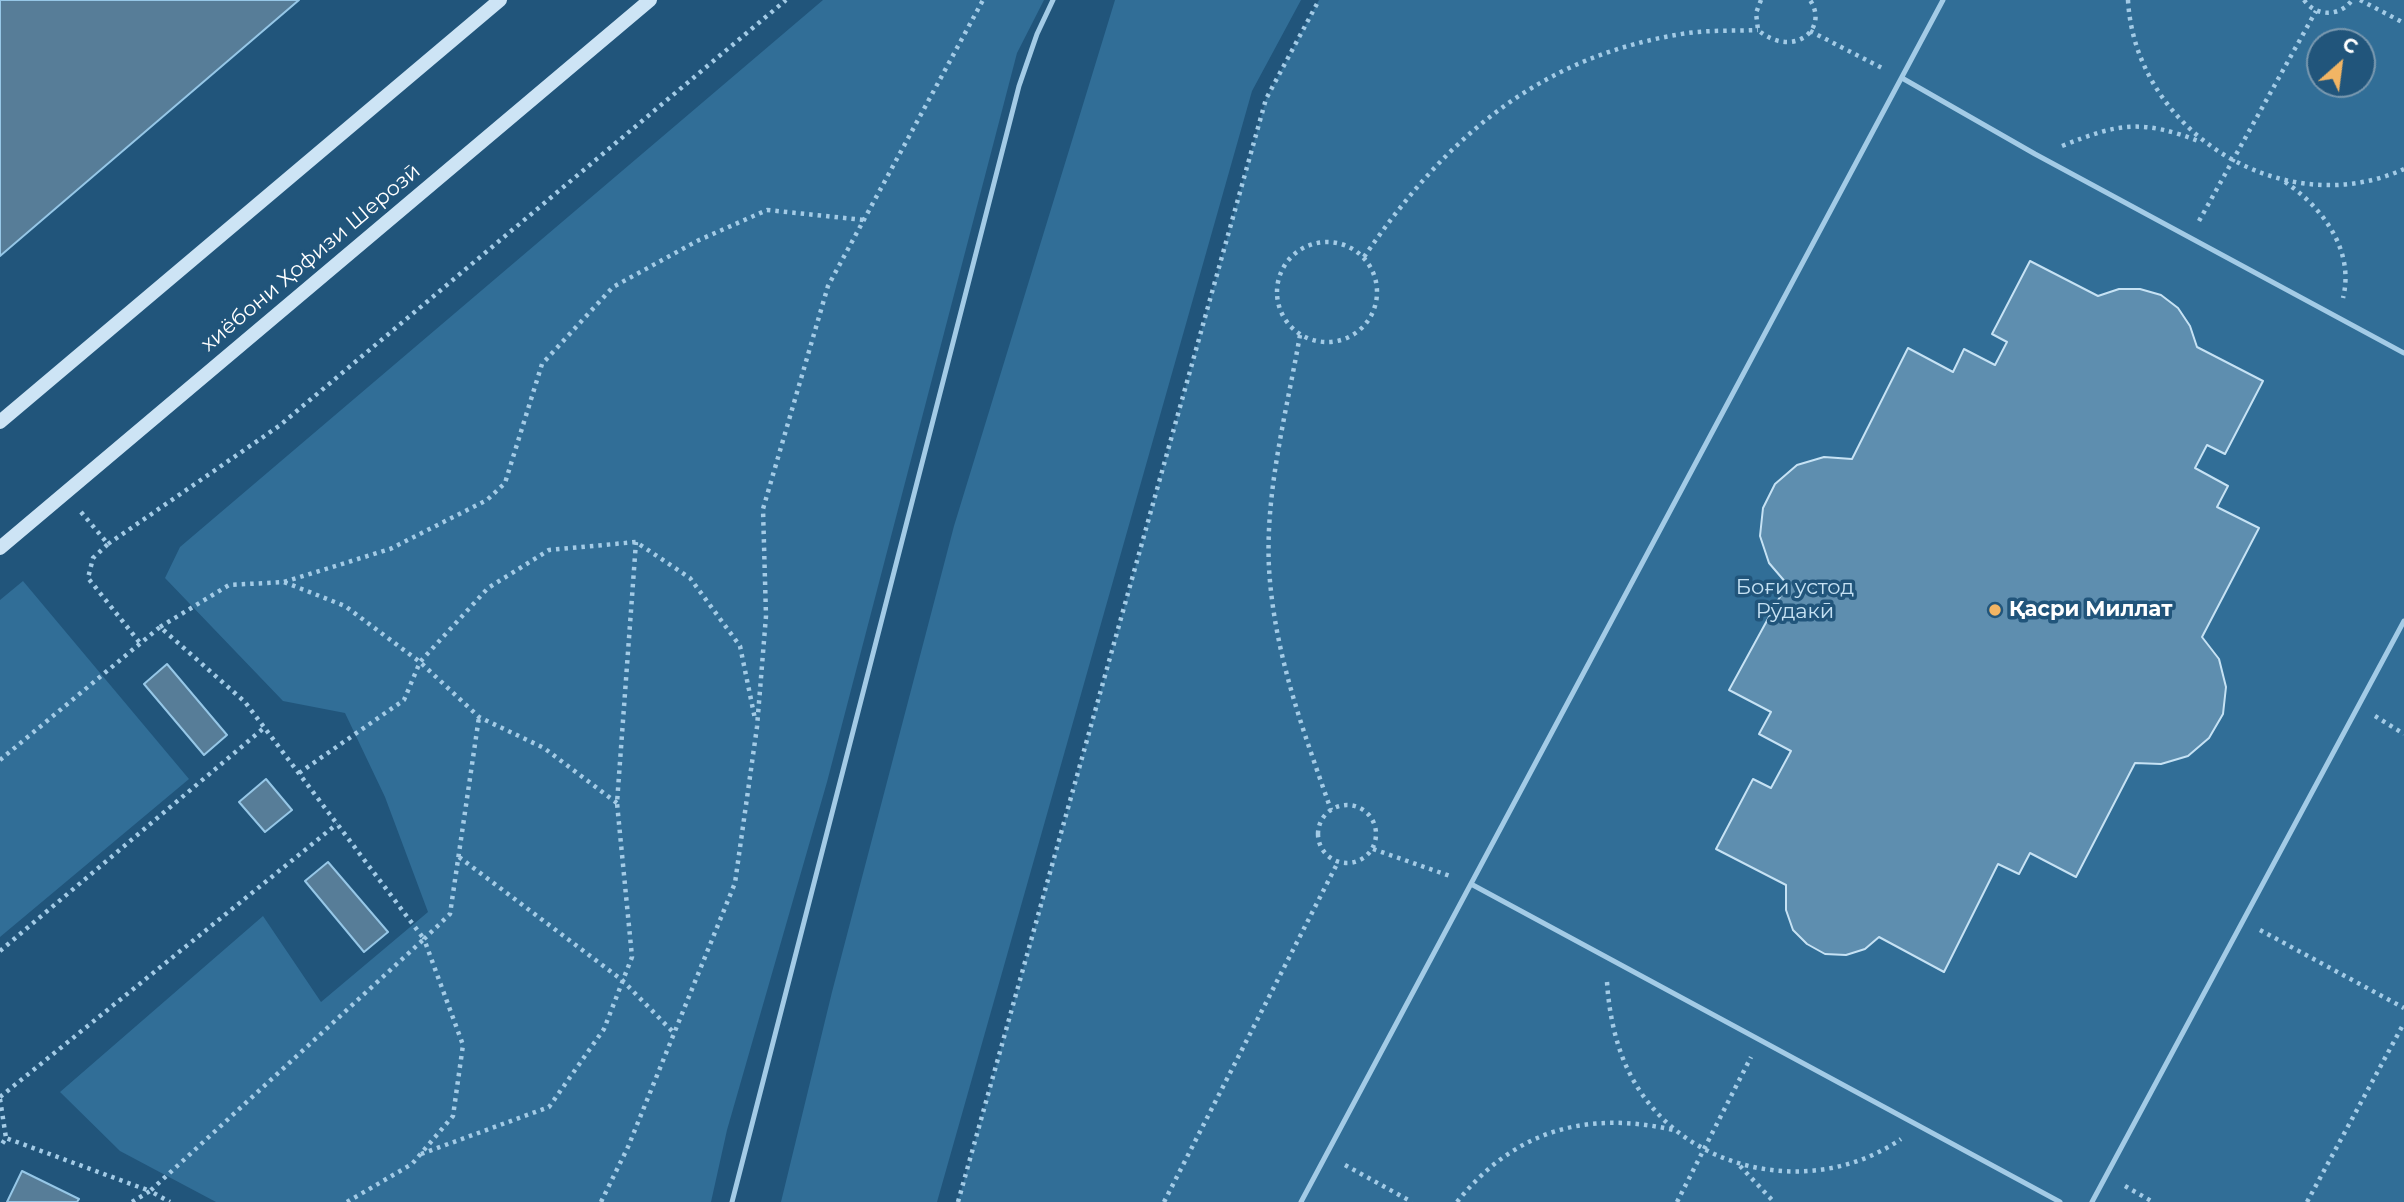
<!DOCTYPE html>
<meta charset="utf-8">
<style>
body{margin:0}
#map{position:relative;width:2404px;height:1202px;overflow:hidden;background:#21557b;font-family:Montserrat,sans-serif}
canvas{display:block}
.north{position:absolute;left:2306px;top:28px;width:70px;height:70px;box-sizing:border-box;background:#21557b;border:2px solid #7a99b0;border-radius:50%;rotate:28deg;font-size:19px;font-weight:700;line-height:28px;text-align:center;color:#fff}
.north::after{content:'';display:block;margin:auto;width:24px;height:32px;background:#f2b564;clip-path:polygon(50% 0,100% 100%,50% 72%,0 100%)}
</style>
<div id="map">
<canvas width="2404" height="1202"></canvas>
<div class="north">С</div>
</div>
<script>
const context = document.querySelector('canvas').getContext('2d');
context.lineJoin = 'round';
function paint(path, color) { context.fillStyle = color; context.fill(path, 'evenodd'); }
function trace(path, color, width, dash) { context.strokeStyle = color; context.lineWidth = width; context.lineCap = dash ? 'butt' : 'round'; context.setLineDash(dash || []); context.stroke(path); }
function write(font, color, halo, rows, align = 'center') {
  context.font = font + ' Montserrat,sans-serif'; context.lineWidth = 7; context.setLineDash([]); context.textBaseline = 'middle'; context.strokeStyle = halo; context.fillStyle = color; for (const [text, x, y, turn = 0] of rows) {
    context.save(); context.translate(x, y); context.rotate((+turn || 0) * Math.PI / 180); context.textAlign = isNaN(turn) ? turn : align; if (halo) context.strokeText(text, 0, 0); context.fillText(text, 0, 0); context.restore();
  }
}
paint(new Path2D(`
 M823,0H1044L1017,53L827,782L727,1130L711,1202H216L120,1151L60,1092L263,916L321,1002L428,912L385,797L345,713L283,701L165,578L180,547Z
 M1115,0H1301L1252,91L937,1202H781L832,992L954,526Z
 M1319,0H2404V1202H958L1266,99ZM2320,42H2362V84H2320Z
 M23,581L189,779L0,937V600Z`), '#316e97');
const water = new Path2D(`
 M0,0H299L0,256Z
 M167,664L227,735L204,755L144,684Z
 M266,779L292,810L265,832L239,802Z
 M328,862L388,932L364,952L305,881Z
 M22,1171L79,1199L77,1202H7Z`);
paint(water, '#577d98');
trace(water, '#96c7e7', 2);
const building = new Path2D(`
 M2030,261L2098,296L2119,289H2140L2161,295L2178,308L2190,326L2197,347L2263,381L2225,454L2207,445L2195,468L2228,486L2217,507L2259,528L2202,637L2219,659L2226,687L2223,714L2209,738L2188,756L2161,764L2135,763L2076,877L2030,853L2019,874L1998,864L1944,972L1879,937L1865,949L1846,955L1825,954L1807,944L1793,930L1786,910V885L1716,849L1753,779L1771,788L1791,751L1759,734L1771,712L1729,690L1787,584L1769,563L1760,536L1763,508L1775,484L1797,465L1824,457L1852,459L1908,348L1953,372L1964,349L1995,365L2007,342L1992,334Z`);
paint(building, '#5e8eaf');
trace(building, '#c6e2f4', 2);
trace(new Path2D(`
 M1761,0L1756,13L1758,30C1792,59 1830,30 1810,0
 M2128,0C2135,131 2283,224 2404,169
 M2304,0C2316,17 2340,17 2352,0
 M2360,0L2404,23
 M1810,31L1882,68
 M2062,146C2119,123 2142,119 2201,142
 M2285,182C2322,207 2355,250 2343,298
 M2199,221L2316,11
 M1277 292a50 50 0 1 1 100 0a50 50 0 1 1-100 0Z
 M1364,257C1446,137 1540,55 1688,33C1711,30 1735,31 1758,30
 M1300,335C1287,410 1265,491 1269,568C1274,653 1303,730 1331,810
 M81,512L108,544L93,558L88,578L140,643
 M108,544L279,426L786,0
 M284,582L390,549L487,500L505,483L542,364L613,287L697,241L767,210L864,220
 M160,627L229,585L284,582L345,606L420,662L479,717L544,748L617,803
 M2375,716L2404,734
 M0,760L160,627L245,702L424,939L150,1191L6,1138
 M299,773L404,700L420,662L488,588L549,550L636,542L690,578L740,646L755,719
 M1318 834a29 29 0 1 1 58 0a29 29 0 1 1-58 0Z
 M1373,849L1450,876
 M459,857L622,980L674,1033
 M2260,930L2404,1008
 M0,951L265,727
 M1607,982C1609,1012 1615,1043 1628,1070C1677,1172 1811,1201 1901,1139
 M0,1097L337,824
 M0,1099L6,1138L0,1147
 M421,1154L549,1107L604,1029L632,957L617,803L636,542
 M1345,1165L1412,1202
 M1740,1166L1774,1202
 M2125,1186L2153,1202
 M132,1202L150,1191L170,1202
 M347,1202L412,1164L453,1116L463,1045L424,939L450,914L479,717
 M601,1202L628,1147L735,883L757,727L766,616L763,509L828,286L983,0
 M958,1202L1266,99L1319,0
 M1164,1202L1338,862
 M1457,1202C1514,1131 1585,1110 1674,1130
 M1677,1202L1751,1057
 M2307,1202L2404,1023`), '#a3cbe6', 4.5, [3.5, 5]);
trace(new Path2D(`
 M1902,78L2035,154L2404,353
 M1471,884L2060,1202
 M732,1202L1019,86L1037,34L1053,0
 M1301,1202L1943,0
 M2092,1202L2404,621`), '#a3cbe6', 5);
trace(new Path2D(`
 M0,422L500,0
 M0,548L650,0`), '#cde4f5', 14);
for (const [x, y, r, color] of [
 [1995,610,7,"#f2b564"]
]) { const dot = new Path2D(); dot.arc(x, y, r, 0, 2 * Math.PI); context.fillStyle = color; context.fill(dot); trace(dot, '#21557b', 2.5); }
write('21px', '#fff', '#21557b', [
 ["хиёбони Ҳофизи Шерозӣ",311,258,-40]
]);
write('21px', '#c6e2f4', '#21557b', [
 ["Боғи устод",1795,588],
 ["Рӯдакӣ",1795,612]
]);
write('bold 21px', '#fff', '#21557b', [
 ["Қасри Миллат",2009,610]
], 'left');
</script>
